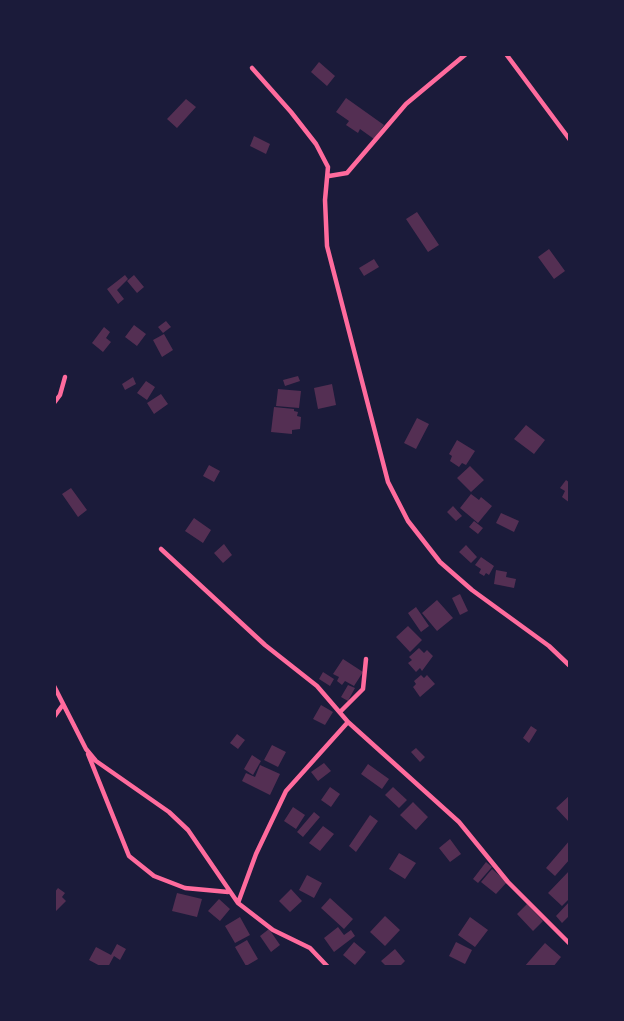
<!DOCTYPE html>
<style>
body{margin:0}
#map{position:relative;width:624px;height:1021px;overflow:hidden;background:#1b1b3a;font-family:"Alegreya Sans",sans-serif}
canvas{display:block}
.frame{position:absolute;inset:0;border:56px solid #1b1b3a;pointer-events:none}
</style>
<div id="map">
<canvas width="624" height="1021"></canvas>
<div class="frame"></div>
</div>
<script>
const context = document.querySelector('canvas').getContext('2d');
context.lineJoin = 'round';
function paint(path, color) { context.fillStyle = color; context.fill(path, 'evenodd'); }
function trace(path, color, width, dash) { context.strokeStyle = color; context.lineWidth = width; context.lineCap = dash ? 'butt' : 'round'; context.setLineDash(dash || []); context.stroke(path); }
paint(new Path2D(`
 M319,62L335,76L327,86L311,72Z
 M346,98L384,125L374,139L360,129L358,133L346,125L349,121L336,112Z
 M186,99L196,107L177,128L167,119Z
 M254,136L270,144L266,154L250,146Z
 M417,212L439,245L428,252L406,219Z
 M549,249L565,271L554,279L538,257Z
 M374,259L379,267L364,276L359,268Z
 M125,275L128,279L117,290L124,299L118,304L107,289Z
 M134,275L144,287L137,293L127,281Z
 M166,321L171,327L163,333L158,327Z
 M134,325L146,334L137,346L125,337Z
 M104,327L110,332L106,338L111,342L103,352L92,343Z
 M164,334L173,350L162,357L153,340Z
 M298,376L300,381L285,386L283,380Z
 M133,377L136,384L125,390L122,384Z
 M146,381L155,387L147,400L137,393Z
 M332,384L336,405L318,409L314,388Z
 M278,389L301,391L299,408L276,406Z
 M161,394L168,404L154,414L147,403Z
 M274,407L294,409V411L298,412L297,416L301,417L300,429L292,430V434L271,432Z
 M417,418L429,424L416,449L404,443Z
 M526,425L545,440L534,454L514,439Z
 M457,440L475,451L466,465L462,463L459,467L450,461L452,456L449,454Z
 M209,465L220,471L214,482L203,476Z
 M470,466L484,480L471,492L457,478Z
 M566,480L570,483V503L562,497L565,491L560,488Z
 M71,488L87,510L78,517L62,494Z
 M471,494L479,500L481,497L492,506L478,523L460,508Z
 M453,506L462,516L456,521L447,512Z
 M501,513L519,521L514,532L496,523Z
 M194,518L211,530L203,543L185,531Z
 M474,521L483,528L478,534L469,527Z
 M224,544L232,555L223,563L214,553Z
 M466,545L477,557L471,563L459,552Z
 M481,557L494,566L489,575L486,573L484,576L479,573L481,569L475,565Z
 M496,570L507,572L506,577L516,579L514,588L494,584Z
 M460,594L468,611L460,615L452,598Z
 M437,600L453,618L437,631L422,613Z
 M416,607L429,626L421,632L408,613Z
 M408,626L422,640L410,652L396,637Z
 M419,648L424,653L427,650L433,656L422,671L420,668L416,672L408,663L412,660L409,657Z
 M343,659L363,672L354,686L345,681L342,685L337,681L339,677L333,674Z
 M323,672L334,679L330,686L319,679Z
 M421,675L424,678L427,675L435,684L420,697L413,687L416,684L414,681Z
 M348,685L355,688L348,701L341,697Z
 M321,705L333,712L325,725L313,719Z
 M531,726L537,730L529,743L523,738Z
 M237,734L245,740L238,749L230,743Z
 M272,745L286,752L278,767L264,760Z
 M416,748L425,757L420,762L411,752Z
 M252,755L261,761L253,775L244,769Z
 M324,763L331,771L318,781L311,772Z
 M368,764L389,779L382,789L361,774Z
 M260,765L280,774L270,795L242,781L246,773L255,777Z
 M330,787L340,794L331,807L321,800Z
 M393,787L407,800L399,808L385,795Z
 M570,795V823L556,808Z
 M413,802L428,817L416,830L400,815Z
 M293,807L305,815L296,829L284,821Z
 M314,812L320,817L303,837L297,832Z
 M370,815L378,821L356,852L349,846Z
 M323,826L334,834L320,851L309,843Z
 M450,839L461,854L450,862L439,848Z
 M570,840V859L555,876L546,868Z
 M399,853L416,863L405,879L389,869Z
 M486,862L492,867L478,883L473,879Z
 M492,869L507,882L496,894L481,882Z
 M570,870V898L562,906L548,893Z
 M307,875L322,883L314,898L299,890Z
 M58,888L65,893L62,897L66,901L56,911L54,910V893Z
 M291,889L302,901L290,912L279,901Z
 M177,893L202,899L197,917L172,911Z
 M330,898L353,919L344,929L321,908Z
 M219,899L230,909L220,921L208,911Z
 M570,901V915L562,923L556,916Z
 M527,904L543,921L533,931L517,914Z
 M385,916L400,930L385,946L370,932Z
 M240,917L250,935L235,943L225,926Z
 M470,917L488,930L475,947L458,935Z
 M338,927L344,935L351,930L355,936L334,952L324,938Z
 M269,929L280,945L271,952L260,936Z
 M247,940L258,959L246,966L235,947Z
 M354,942L366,952L355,965L343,955Z
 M456,942L472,950L465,964L449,956Z
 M545,943L561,957L553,967H524Z
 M117,944L126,949L120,960L114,956L108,967H102L89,960L96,947L111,955Z
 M395,949L405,961L399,967H387L381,961Z`), '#542f53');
trace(new Path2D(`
 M506,54L570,140
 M252,68L291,112L316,144L328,167L325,200L327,246L388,482L408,521L440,562L472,590L549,646L570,666
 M329,176L347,173L406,104L466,54
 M54,403L60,395L65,377
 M161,549L265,645L317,686L348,722
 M54,686L86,749L96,761L169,812L188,830L238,903L273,930L310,948L328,967
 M340,712L363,689L366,659
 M54,717L62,706
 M88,754L129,856L154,876L185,888L228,892
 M238,903L256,854L286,791L348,722L459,822L508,882L570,944`), '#ff6b9d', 4.5);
</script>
